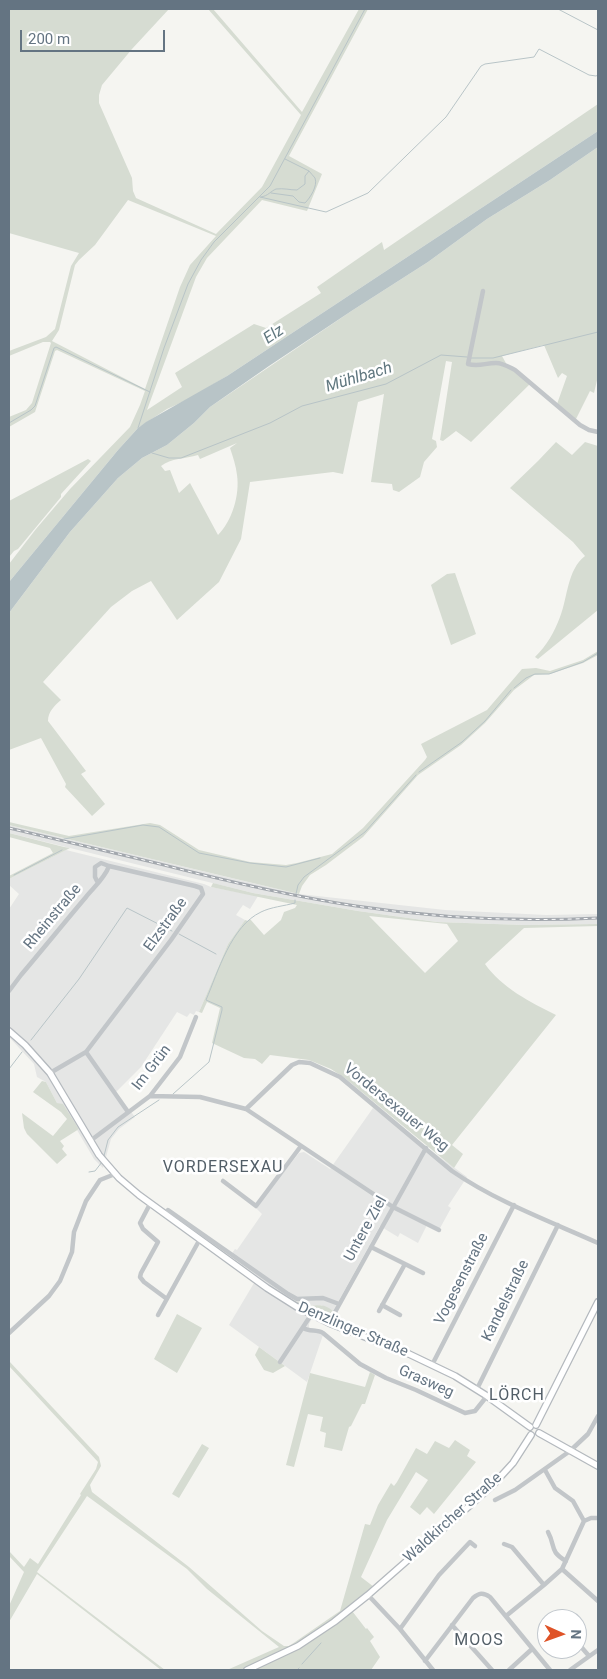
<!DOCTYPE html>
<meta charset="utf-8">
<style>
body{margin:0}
#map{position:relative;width:607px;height:1679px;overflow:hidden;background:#f5f5f1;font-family:Roboto,sans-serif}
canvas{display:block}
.frame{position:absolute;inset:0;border:10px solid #647482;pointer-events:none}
.north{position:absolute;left:537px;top:1609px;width:50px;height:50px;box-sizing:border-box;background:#fff;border:1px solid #c1c7cd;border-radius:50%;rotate:92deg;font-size:14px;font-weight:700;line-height:20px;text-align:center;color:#647482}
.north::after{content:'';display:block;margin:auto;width:18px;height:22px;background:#df5327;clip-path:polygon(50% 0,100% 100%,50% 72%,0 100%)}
.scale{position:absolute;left:20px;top:30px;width:145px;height:22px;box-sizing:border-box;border:2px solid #647482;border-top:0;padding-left:6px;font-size:15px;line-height:18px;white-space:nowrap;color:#647482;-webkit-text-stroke:4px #fff;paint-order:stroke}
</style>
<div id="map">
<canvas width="607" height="1679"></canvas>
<div class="frame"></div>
<div class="north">N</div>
<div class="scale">200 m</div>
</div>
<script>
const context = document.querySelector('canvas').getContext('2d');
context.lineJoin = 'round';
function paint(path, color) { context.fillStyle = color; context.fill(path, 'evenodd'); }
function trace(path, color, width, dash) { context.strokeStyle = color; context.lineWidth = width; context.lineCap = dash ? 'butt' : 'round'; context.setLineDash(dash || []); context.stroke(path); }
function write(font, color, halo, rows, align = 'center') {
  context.font = font + ' Roboto,sans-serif'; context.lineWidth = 5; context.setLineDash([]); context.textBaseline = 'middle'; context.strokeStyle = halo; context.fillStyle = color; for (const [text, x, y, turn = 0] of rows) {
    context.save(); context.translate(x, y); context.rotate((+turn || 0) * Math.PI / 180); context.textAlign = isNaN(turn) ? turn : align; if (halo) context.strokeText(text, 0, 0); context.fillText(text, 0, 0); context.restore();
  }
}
paint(new Path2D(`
 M9,825L299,894L445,910L546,915L598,914V924L523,925L437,922L358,911L253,893L9,833Z
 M66,850L204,884L211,887L258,896L250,909L243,905L236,915L245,920L228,944L199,1012L196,1011L194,1015L190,1013L187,1017L177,1012L141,1067L116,1092L135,1117L119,1129L111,1139L103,1168L94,1159L77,1130L79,1129L63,1105L57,1103L46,1082L37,1077L34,1064L9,1037V909L19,894L9,885V879Z
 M373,1108L467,1177L448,1206L451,1208L439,1230L427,1225L418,1243L400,1233L398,1237L380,1226L333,1311L321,1305L308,1306L305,1303L297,1302L281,1293L314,1314L309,1324V1329H317L324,1332L307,1382L229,1325L257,1278L268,1284L230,1256L235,1249L237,1250L262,1214L256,1208L282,1172L283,1173L299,1153L304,1152L330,1169Z`), '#e5e6e5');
paint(new Path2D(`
 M9,9H169L132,49L102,85L99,95V103L132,178L133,191L136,198L216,234L262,187L301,115L208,9H213L302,112L359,9H368L289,156L322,174L307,211L262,200L207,258L196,277L147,410L182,387L175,373L254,324L266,328L321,293L317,287L382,242L384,250L598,104V131L227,376L189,399L167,409L138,428L118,450L9,582V564L36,529L70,489L130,427L140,405L145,391L57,350L55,351L35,412L9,427V417L26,410L32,403L51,343L50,342H43L9,356V351L46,337L55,329L71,266L79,253L9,233ZM128,200L216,236L190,265L180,287L145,389L52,341L59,330L75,265L79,260L95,245Z
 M598,147V376L594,393L590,391L575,421L557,404L567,376L562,373L558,378L544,345L502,356L507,365L531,383L471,442L456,431L443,441L440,440L452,362L446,361L432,439L436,441L437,447L424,462L420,477L399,492L393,490L392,484L371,482L384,394L358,402L343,474L333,472L250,482L241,539L219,582L177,620L151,581L132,591L111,607L43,682L61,700C54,706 48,712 48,721L86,771L81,774L105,804L92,816L65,787L66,784L41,738L9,750V613L70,532L118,478L142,458L167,445L194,423L210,407L353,310L428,262L487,219L550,180ZM237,443L230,448C233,457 236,466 237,475C240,495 232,521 218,535L190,483L179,493L170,470L165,471L161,466C171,458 185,459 198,455L200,459Z
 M556,442L572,455L585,442L598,446V610L538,659L535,657C547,645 554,633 560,617C568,597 567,570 585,556L573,542L510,488L538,461Z
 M88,459L91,461L61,494V497L18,549L14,551L9,557V501Z
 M455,573L476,634L451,645L431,585L447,574Z
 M598,651V655L583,663L550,674L534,675L514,690L485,723L461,745L418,775L363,837L326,865L310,875L302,886L299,894L9,825V822L69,836L150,823L160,825L199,850L250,862L286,865L297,863L332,854L363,828L425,760L427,757L421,744L487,710L522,669L536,668L550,671L583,660Z
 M9,833L64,847L70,848L9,879V876L53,853L50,848L9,837Z
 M213,883L253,893L358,911L437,922L523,925L598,924V926L524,928L485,964C502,988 530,1002 556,1015L452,1145L463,1154L454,1168L346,1079L331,1069L309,1060L270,1055L262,1064L255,1059L244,1058L212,1043L220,1008L207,1002L202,1013L199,1012L228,944L245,920L248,921L250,919L264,935L281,920L284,912L295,908L297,905L211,887ZM369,916L447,924L458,941L425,973Z
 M42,1081L46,1082L57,1103L63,1104L79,1129L60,1141L64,1146L62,1149L67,1155L57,1164L27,1134L24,1128L22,1113L53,1136L67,1119L61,1112L33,1092Z
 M281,1293L297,1302L305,1303L309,1306C319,1305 325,1304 333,1311L328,1317L318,1316L280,1294Z
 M177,1314L202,1328L177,1373L154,1359Z
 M259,1347L285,1366L273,1373L264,1370L255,1355Z
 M9,1361L99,1457L101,1466L90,1485L92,1492L189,1567L262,1631L284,1646H289L295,1642L340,1611L365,1524L370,1525L378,1505L391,1483L394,1486L397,1482L416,1448L427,1454L435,1441L449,1448L455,1440L470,1450L467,1456L476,1462L434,1514L427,1507L420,1515L410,1507L428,1480L416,1472L387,1520L361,1577L374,1587L349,1607L366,1629L367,1628L374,1637L370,1641L380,1657L371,1670H227L279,1647L207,1589L187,1569L87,1496L37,1572L165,1670H161L37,1574L9,1622V1606L24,1572L9,1556V1551L24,1567L30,1558L38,1564L81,1495L80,1494L96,1469L98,1462L9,1366Z
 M370,1372L375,1375L365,1404H362L351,1426L349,1427L342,1451L324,1447L326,1433L320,1431L323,1417L308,1414L294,1467L286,1465L310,1373L365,1387Z
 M202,1444L209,1448L179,1498L172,1494Z`), '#d6dcd2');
paint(new Path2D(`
 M598,131V147L550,180L487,219L428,262L353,310L269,366L210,407L194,423L167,445L142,458L118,478L70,532L9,613V582L118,450L138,428L146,422L227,376Z`), '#b8c4c7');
trace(new Path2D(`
 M558,9L598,30
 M271,193L293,196L299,202L305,203C310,198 318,186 315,178C313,176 311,173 309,171
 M260,197L326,212L368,193L446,117L481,66L485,64L534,57L539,49L589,75L596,76L598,75
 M261,197C268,196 271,191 276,189C284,188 290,190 297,190L305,184V176L309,171L285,159
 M471,358H493L598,332
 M9,423L31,410L35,406L54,348L56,347L150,392
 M138,428L164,348L188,284L201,260L214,242L270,186L365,9
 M152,453L169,458H181L270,423L302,406L386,384L441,355L467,357
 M514,688L526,678L535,674H549L583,662L598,653
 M419,772L462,742L485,721L511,690
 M64,839L143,825L159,827L199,853L250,863L286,867L320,858
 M14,875L62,850
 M296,894L298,885L304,877L365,832L416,775
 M179,934L216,954
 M31,1040L79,979L127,908L172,931
 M9,1069L22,1052
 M173,1094L209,1062L222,1010V1007L206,1000C218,972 231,926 261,912C271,907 284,906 295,903V900
 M104,1156L108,1140L118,1127L159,1100
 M89,1172L95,1171L102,1162
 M302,1664L321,1643
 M297,1670L299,1668`), '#b8c4c7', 1);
const secondary = new Path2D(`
 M9,1031L25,1045L50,1073L99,1155L119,1178L139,1195L267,1288L297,1307L329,1323L409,1354L455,1376L487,1396L530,1427
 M536,1425L598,1302
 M539,1433L598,1466
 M247,1670L298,1646L334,1622L368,1595L492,1486L513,1463L531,1435`);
trace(secondary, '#b4b9be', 8);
trace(new Path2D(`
 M483,291L468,364C479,367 485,363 496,363C503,363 509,367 515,370L580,425L589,430L598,432
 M9,991L21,975C43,949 64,923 86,897C93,888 105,878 109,866L101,863L95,867V877L98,883
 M86,1052L128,1112
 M50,1073L86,1052L171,940L203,894L201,888L195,886L109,866
 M150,1096L200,1097L246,1109L292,1065L299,1062L310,1063L340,1077L452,1171C497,1202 549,1221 598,1243
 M246,1109L393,1207L439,1230
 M90,1141L150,1096L180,1057L196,1017
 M223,1181L256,1206L301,1146
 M150,1204L140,1223L143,1229L158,1242L141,1273L140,1277L144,1282L167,1299
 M168,1210L288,1294L297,1299L323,1298L339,1304
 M371,1247L423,1273
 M382,1305L400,1315
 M379,1311L405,1264
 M158,1315L200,1239
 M329,1323L426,1148
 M303,1328C310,1332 317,1329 323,1333L360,1364L386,1378L416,1390L465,1413L475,1411L487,1396
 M9,1333L49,1296L60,1281L72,1252L74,1232L86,1201L100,1180L115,1174
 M280,1362L311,1315
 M432,1365L514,1205
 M477,1389L558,1225
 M545,1470L555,1488L573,1501L584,1521
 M495,1500L515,1490L570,1451L588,1434L598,1416
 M548,1532C556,1547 549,1551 566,1561
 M504,1544L512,1547L544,1585
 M562,1569L598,1601
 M368,1595L400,1629L433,1670
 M506,1616L544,1585L562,1569L584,1521L591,1518H598
 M452,1625L492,1670
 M400,1629L439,1575L470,1542L475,1546
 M577,1642L589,1656
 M425,1661L473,1598C479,1593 483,1592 490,1597L550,1670
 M509,1670L532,1649
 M570,1670L598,1650`), '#c2c6c9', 4.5);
trace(secondary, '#fff', 5.5);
const rail = new Path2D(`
 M9,828C58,840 107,851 156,863C222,880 289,896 356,906C436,918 518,922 598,918`);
trace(rail, '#a3a8ae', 3);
trace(rail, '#fff', 1, [4]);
write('15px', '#647482', '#fff', [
 ["Rheinstraße",53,917,-50],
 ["Elzstraße",166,925,-54],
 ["Im Grün",152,1068,-52],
 ["Vordersexauer Weg",396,1108,39],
 ["Untere Ziel",366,1229,-61],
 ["Vogesenstraße",462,1279,-63],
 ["Kandelstraße",506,1301,-64],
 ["Denzlinger Straße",353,1330,23],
 ["Grasweg",426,1382,24],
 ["Waldkircher Straße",453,1518,-42]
]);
write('italic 16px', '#60777f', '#fff', [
 ["Elz",274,335,-34],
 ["Mühlbach",359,378,-17]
]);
context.letterSpacing = '1px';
write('16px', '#525e67', '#fff', [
 ["VORDERSEXAU",223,1168],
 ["LÖRCH",517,1396],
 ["MOOS",479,1641]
]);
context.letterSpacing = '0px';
</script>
